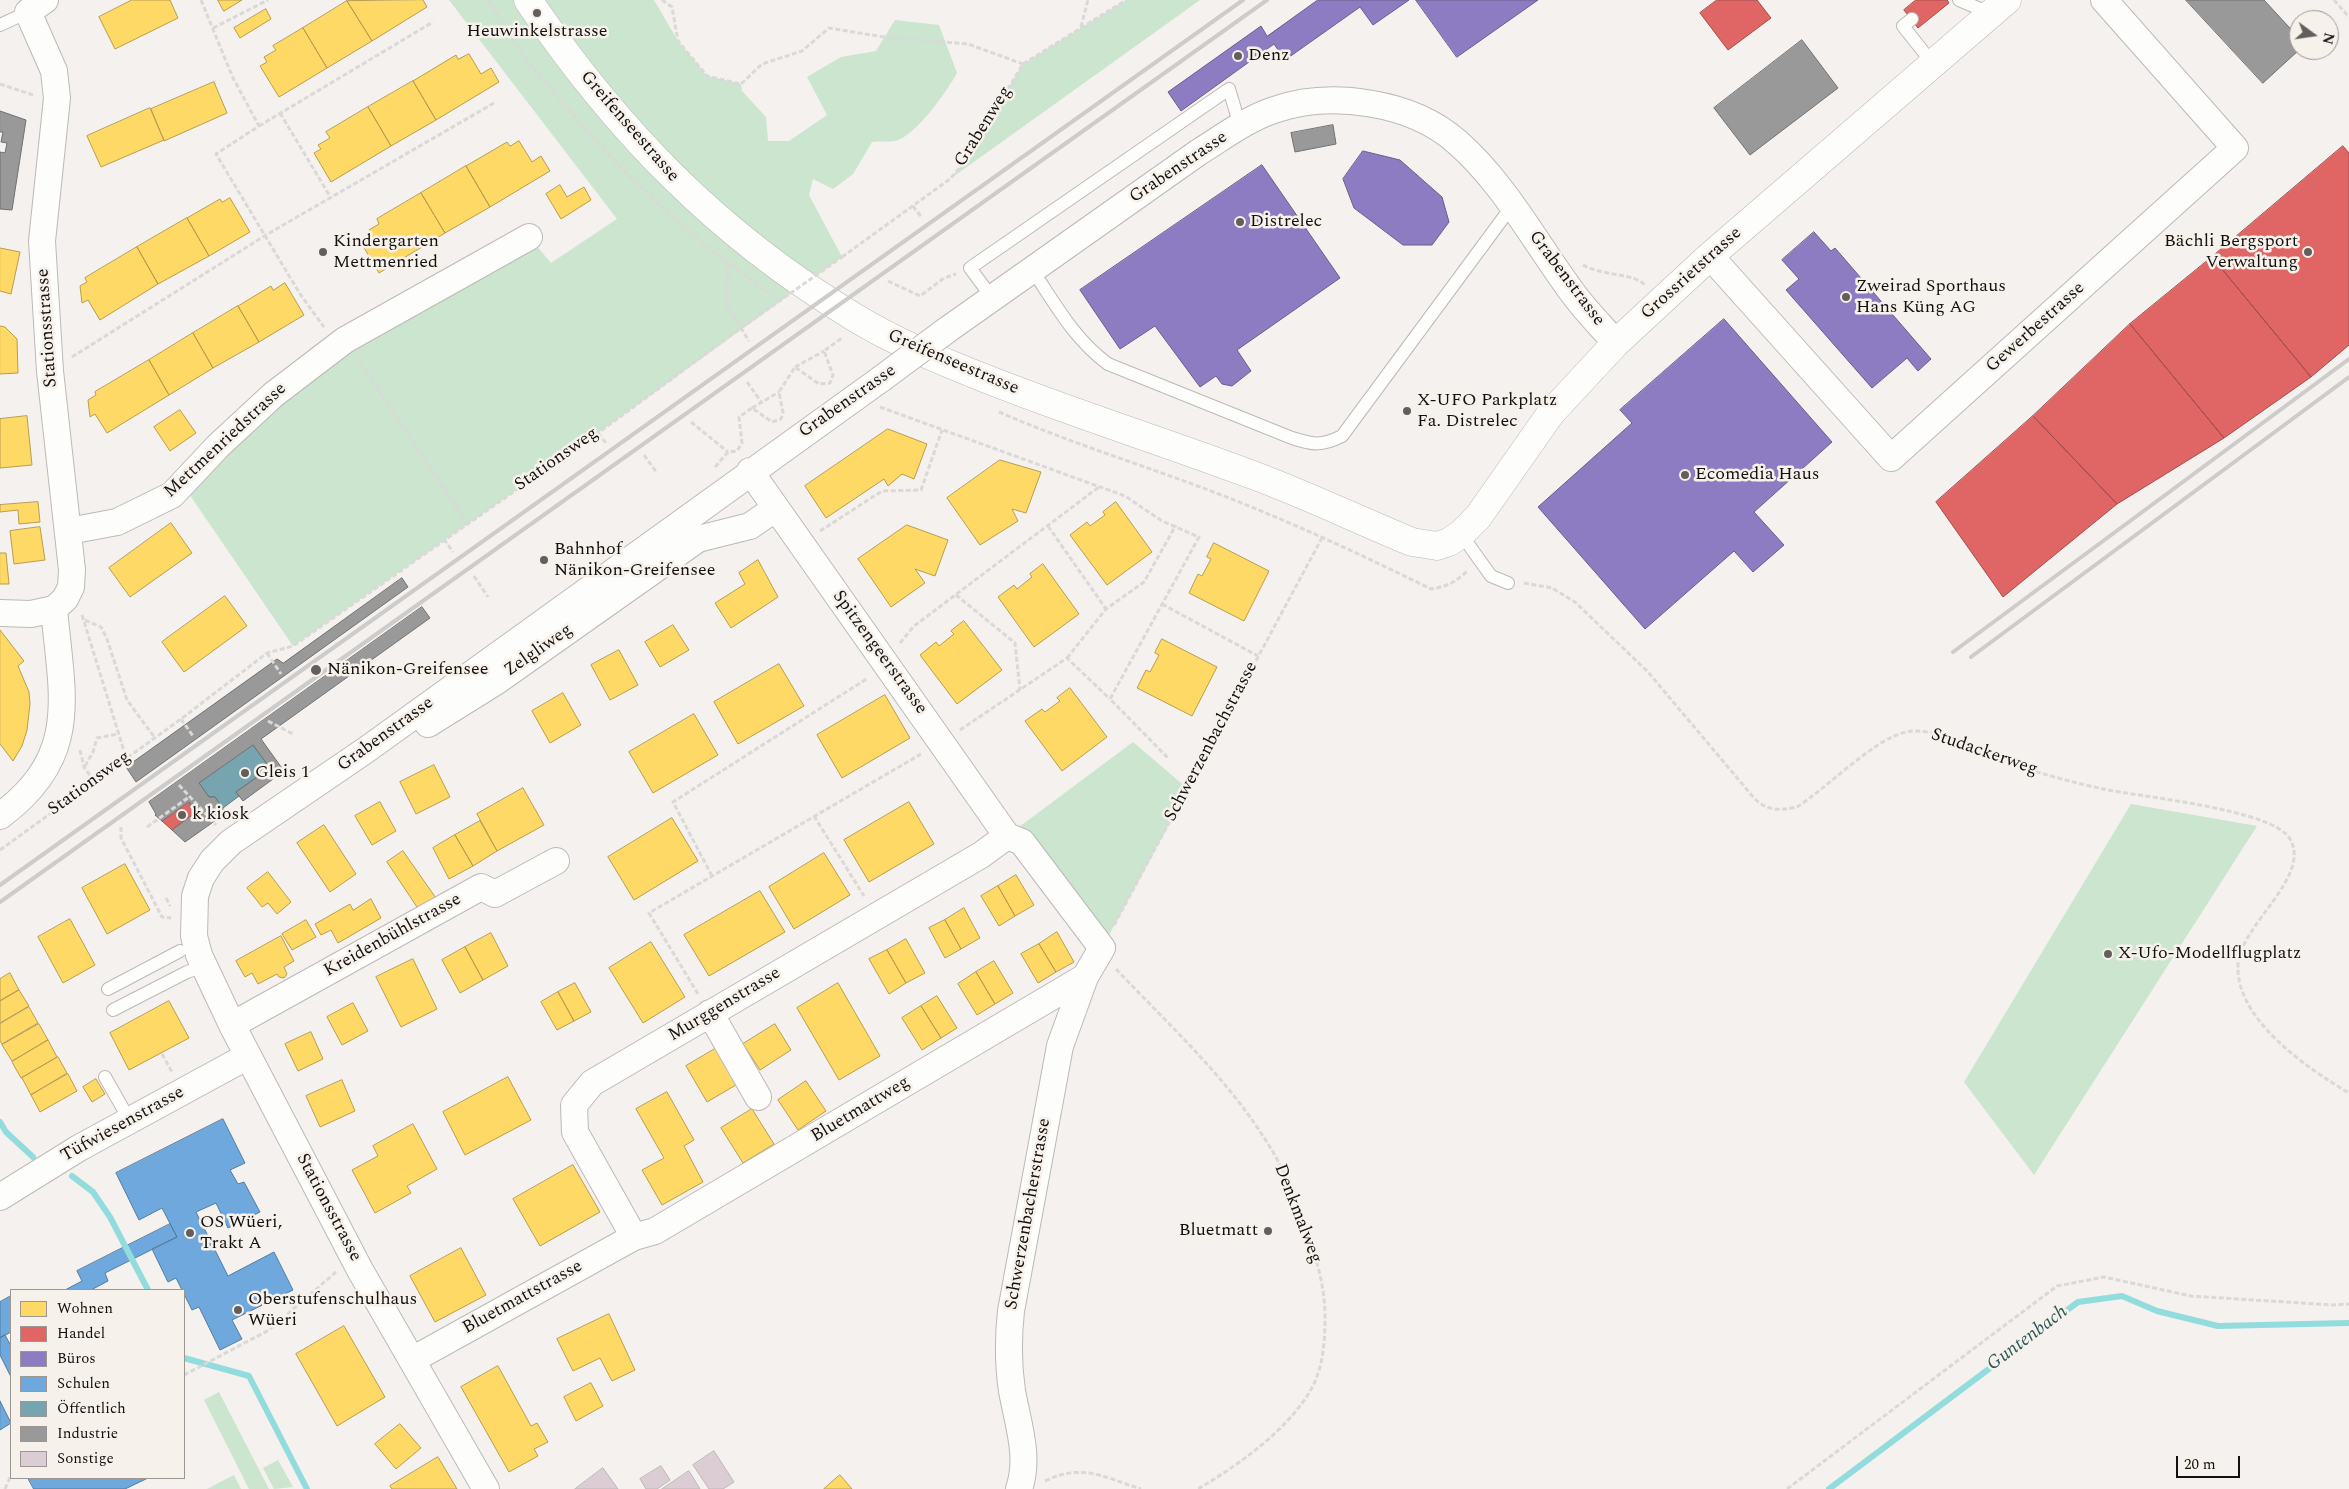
<!DOCTYPE html>
<meta charset="utf-8">
<style>
body{margin:0}
#map{position:relative;width:2349px;height:1489px;overflow:hidden;background:#f4f1ee;font-family:Spectral,serif}
canvas{display:block}
.legend{position:absolute;left:10px;top:1289px;width:175px;height:190px;box-sizing:border-box;background:#f7f1eb;border:1px solid #9c9793;margin:0;padding:6px 9px;list-style:none;font-size:15px;color:#13110f}
.legend li{display:flex;align-items:center;gap:10px;height:25px}
.legend b{width:25px;border:1px solid #9c9793}
.north{position:absolute;left:2289px;top:10px;width:50px;height:50px;box-sizing:border-box;background:#f7f1eb;border:1px solid #9c9793;border-radius:50%;rotate:104deg;font-size:14px;font-weight:700;line-height:20px;text-align:center;color:#13110f}
.north::after{content:'';display:block;margin:auto;width:18px;height:22px;background:#625f5d;clip-path:polygon(50% 0,100% 100%,50% 72%,0 100%)}
.scale{position:absolute;left:2176px;top:1456px;width:64px;height:22px;box-sizing:border-box;border:2px solid #13110f;border-top:0;padding-left:6px;font-size:15px;line-height:18px;white-space:nowrap;color:#13110f;-webkit-text-stroke:4px #f7f1eb;paint-order:stroke}
</style>
<div id="map">
<canvas width="2349" height="1489"></canvas>
<ul class="legend">
<li><b style="height:14px;background:#ffd966"></b>Wohnen</li>
<li><b style="height:14px;background:#e06666"></b>Handel</li>
<li><b style="height:14px;background:#8e7cc3"></b>Büros</li>
<li><b style="height:14px;background:#6fa8dc"></b>Schulen</li>
<li><b style="height:14px;background:#76a5af"></b>Öffentlich</li>
<li><b style="height:14px;background:#999"></b>Industrie</li>
<li><b style="height:14px;background:#dccdd5"></b>Sonstige</li>
</ul>
<div class="north">N</div>
<div class="scale">20 m</div>
</div>
<script>
const context = document.querySelector('canvas').getContext('2d');
context.lineJoin = 'round';
function paint(path, color) { context.fillStyle = color; context.fill(path, 'evenodd'); }
function trace(path, color, width, dash) { context.strokeStyle = color; context.lineWidth = width; context.lineCap = dash ? 'butt' : 'round'; context.setLineDash(dash || []); context.stroke(path); }
function write(font, color, halo, rows, align = 'center') {
  context.font = font + ' Spectral,serif'; context.lineWidth = 5; context.setLineDash([]); context.textBaseline = 'middle'; context.strokeStyle = halo; context.fillStyle = color; for (const [text, x, y, turn = 0] of rows) {
    context.save(); context.translate(x, y); context.rotate((+turn || 0) * Math.PI / 180); context.textAlign = isNaN(turn) ? turn : align; if (halo) context.strokeText(text, 0, 0); context.fillText(text, 0, 0); context.restore();
  }
}
paint(new Path2D(`
 M449,0H654L678,41L707,76L741,84L742,91L766,117L768,141H789L827,115L807,77L841,57L876,51L895,20L939,25L957,73C947,91 916,136 895,141C888,142 879,141 872,142L853,174L833,189L813,179L809,195L842,257L598,433L293,646L183,485L273,395L529,237L551,263L617,219Z
 M1126,0H1200L950,179L962,165L1023,64Z
 M1133,742L1188,789L1102,948L1007,836Z
 M2131,804L2257,826L2034,1175L1964,1082Z
 M219,1392L269,1489H249L204,1400Z
 M278,1460L293,1487L274,1489L263,1468Z
 M234,1475L241,1489H207Z`), '#cbe5ce');
const homes = new Path2D(`
 M132,0H170L178,18L115,49L99,17Z
 M218,0H242L224,11Z
 M423,0L427,7L372,41L347,1Z
 M347,1L372,41L327,68L303,28Z
 M266,9L271,19L240,38L234,28Z
 M303,28L327,68L279,97L260,66L267,62L264,57L276,50L273,46Z
 M469,54L481,74L491,68L499,82L436,120L413,81L456,55L458,59Z
 M413,81L436,120L391,146L368,107Z
 M214,82L227,113L164,141L151,109Z
 M368,107L391,146L331,182L314,153L321,149L318,145L330,138L326,132Z
 M150,108L164,140L101,167L87,136Z
 M519,141L532,162L541,156L550,171L490,207L466,166L507,142L510,146Z
 M466,166L490,207L445,233L421,193Z
 M560,185L567,197L584,187L591,200L561,219L546,194Z
 M421,193L445,233L379,273L360,241L371,234L369,230L379,224L377,219Z
 M230,198L250,232L209,256L187,218L220,199L222,202Z
 M187,218L209,256L158,284L137,247Z
 M137,247L158,284L100,320L88,300L82,303L80,286L87,282L85,278Z
 M0,248L20,252L11,294L0,291Z
 M285,283L304,315L259,342L238,306L271,286L273,290Z
 M238,306L259,342L213,368L193,333Z
 M0,326L5,327L17,339L18,373L0,374Z
 M193,333L213,368L169,395L149,360Z
 M149,360L169,395L107,433L95,414L90,417L88,400L96,395L95,392Z
 M180,410L196,433L170,451L154,427Z
 M27,416L32,465L0,468V419Z
 M888,429L927,444L914,479L902,474L888,486L884,479L826,518L805,486Z
 M1000,460L1041,472L1026,513L1012,509L1018,521L980,545L947,498Z
 M38,502L40,522L19,524L18,510L0,512V505Z
 M1116,502L1152,552L1107,585L1070,535L1087,522L1090,526L1105,515L1103,512Z
 M171,523L192,553L130,597L109,568Z
 M907,525L948,540L935,576L915,569L925,583L891,607L858,559Z
 M40,527L45,560L14,564L10,531Z
 M1214,543L1269,571L1244,621L1189,593L1198,574L1202,576L1211,559L1207,557Z
 M0,553H6L9,584H0Z
 M758,560L778,597L731,628L715,603L745,584L739,573Z
 M1043,564L1079,614L1034,647L998,597L1014,585L1017,589L1032,577L1030,574Z
 M225,596L247,626L184,672L162,642Z
 M964,621L1002,670L957,704L920,655L936,642L939,646L954,634L951,631Z
 M673,625L689,650L660,667L645,642Z
 M0,630L24,661L18,666L29,692L30,704L27,730L22,746L13,761L0,744Z
 M1162,639L1217,667L1192,716L1137,688L1146,670L1150,672L1159,655L1155,653Z
 M619,650L638,685L610,700L591,665Z
 M779,664L804,706L738,744L714,702Z
 M1070,688L1107,737L1062,771L1025,721L1042,709L1045,712L1060,701L1057,698Z
 M563,693L581,725L550,743L532,711Z
 M885,695L910,738L842,778L817,735Z
 M694,714L718,755L653,793L629,752Z
 M434,765L450,797L416,814L400,782Z
 M523,788L544,825L497,851L477,814Z
 M380,802L396,831L372,845L355,816Z
 M909,802L934,844L869,882L844,840Z
 M672,818L698,861L634,900L608,857Z
 M480,821L497,851L473,866L455,835Z
 M324,825L356,874L330,892L297,843Z
 M455,835L473,866L449,879L433,848Z
 M403,851L438,901L421,913L387,862Z
 M824,853L850,895L794,929L769,887Z
 M125,864L150,910L107,934L82,888Z
 M268,872L291,902L277,914L268,903L262,907L247,888Z
 M1016,875L1034,905L1015,916L998,886Z
 M998,886L1015,916L999,926L981,896Z
 M760,891L785,932L709,976L684,935Z
 M371,899L381,918L338,943L331,930L321,935L315,924L350,904L353,910Z
 M964,908L980,938L961,949L945,920Z
 M70,919L95,965L63,983L38,937Z
 M306,920L316,937L292,950L282,934Z
 M945,920L961,949L945,958L929,928Z
 M1057,932L1074,962L1056,972L1039,944Z
 M491,933L508,966L483,980L465,947Z
 M281,936L294,961L284,967L287,974L284,978L279,977L277,974L258,984L252,973L245,977L236,961Z
 M906,939L925,973L906,983L887,950Z
 M651,942L685,997L643,1023L609,968Z
 M1039,944L1056,972L1038,983L1021,954Z
 M465,947L483,980L460,993L442,960Z
 M887,950L906,983L889,994L869,959Z
 M413,959L437,1009L401,1027L376,977Z
 M994,961L1013,993L995,1004L976,972Z
 M976,972L995,1004L977,1015L958,984Z
 M10,973L19,990L0,1001V979Z
 M575,983L591,1012L574,1021L558,992Z
 M838,983L880,1056L839,1080L797,1008Z
 M19,990L29,1006L0,1023V1001Z
 M558,992L574,1021L557,1030L541,1002Z
 M937,996L957,1028L941,1038L921,1006Z
 M169,1001L189,1038L129,1070L110,1033Z
 M353,1003L368,1031L342,1045L327,1017Z
 M921,1006L941,1038L922,1050L902,1018Z
 M29,1007L38,1023L2,1044L0,1041V1024Z
 M39,1024L48,1040L12,1061L2,1045Z
 M775,1024L791,1050L760,1070L743,1044Z
 M311,1032L323,1059L298,1071L285,1044Z
 M48,1040L57,1057L21,1078L12,1062Z
 M720,1046L741,1082L707,1102L686,1066Z
 M58,1057L67,1073L31,1095L22,1078Z
 M68,1074L77,1091L40,1112L31,1095Z
 M508,1077L531,1120L465,1155L443,1112Z
 M96,1079L105,1094L92,1102L83,1087Z
 M342,1080L355,1111L320,1127L306,1096Z
 M806,1081L826,1111L798,1130L778,1100Z
 M667,1092L694,1140L684,1146L703,1182L662,1205L642,1170L664,1158L636,1109Z
 M752,1109L774,1144L743,1163L721,1128Z
 M413,1124L437,1169L407,1186L411,1193L375,1213L352,1170L378,1156L373,1146Z
 M573,1165L600,1212L540,1246L513,1199Z
 M461,1248L486,1295L435,1322L410,1276Z
 M609,1314L635,1370L612,1381L600,1358L573,1371L557,1339Z
 M344,1326L385,1397L337,1426L296,1354Z
 M498,1366L531,1426L537,1423L548,1442L534,1449L538,1456L509,1472L461,1387Z
 M591,1383L603,1406L576,1421L564,1397Z
 M400,1424L421,1448L396,1469L375,1444Z
 M438,1457L457,1489H392L390,1486Z
 M840,1475L852,1489H824Z`);
paint(homes, '#ffd966');
trace(homes, '#b89d4c', 1);
const shops = new Path2D(`
 M1717,0H1757L1771,18L1728,50L1700,13Z
 M1916,0H1947L1949,3L1918,28L1904,10Z
 M2343,146L2349,153V345L2311,377L2212,257Z
 M2212,257L2311,377L2224,438L2130,324Z
 M2130,324L2224,438L2117,504L2033,416Z
 M2033,416L2117,504L2003,597L1936,502Z
 M189,802L196,812L172,830L162,821Z`);
paint(shops, '#e06666');
trace(shops, '#a24c4c', 1);
const offices = new Path2D(`
 M1318,0H1409L1373,25L1360,7L1285,60L1274,44L1181,111L1168,92L1261,26L1267,36Z
 M1416,0H1538L1457,57Z
 M1363,151L1400,160L1442,197L1449,222L1432,245H1403L1354,208L1343,179Z
 M1262,165L1340,278L1237,350L1251,371L1232,386L1222,384L1216,376L1200,387L1155,326L1120,349L1080,290Z
 M1814,232L1831,251L1835,248L1931,359L1918,371L1907,358L1872,388L1786,290L1799,279L1782,260Z
 M1724,319L1832,442L1754,512L1784,545L1753,572L1734,551L1645,629L1538,507L1632,423L1620,410Z`);
paint(offices, '#8e7cc3');
trace(offices, '#695c8d', 1);
const schools = new Path2D(`
 M223,1119L245,1163L230,1170L238,1184L244,1182L260,1212L228,1228L216,1203L196,1212L228,1276L274,1252L293,1290L232,1320L242,1339L220,1350L199,1307L192,1310L176,1278L168,1282L152,1249L177,1237L162,1208L139,1220L116,1173Z
 M170,1224L177,1237L105,1273L108,1281L91,1290H65L82,1281L77,1271Z
 M11,1296V1332L0,1338V1302Z
 M5,1335L11,1346V1377L0,1355V1338Z
 M0,1401L11,1423L0,1430Z
 M28,1478H148L125,1489H34Z`);
paint(schools, '#6fa8dc');
trace(schools, '#537b9e', 1);
const public = new Path2D(`
 M253,745L270,768L236,792L239,796L223,808L215,797H209L199,783Z`);
paint(public, '#76a5af');
trace(public, '#58797f', 1);
const industry = new Path2D(`
 M2186,0H2264L2299,38V50L2263,83Z
 M1802,40L1838,88L1750,155L1714,108Z
 M0,111L26,120L12,210L0,209V152L5,153L7,143L1,142L3,132H0Z
 M1333,125L1336,144L1295,152L1291,133Z
 M402,578L408,587L136,782L126,767L277,659L283,663Z
 M422,607L430,618L261,739L284,771L243,801L236,792L270,768L253,745L199,783L209,797H215L226,813L185,842L172,830L196,812L189,802L162,821L155,815L156,814L149,802Z`);
paint(industry, '#999');
trace(industry, '#717070', 1);
trace(new Path2D(`
 M0,1122L6,1132L33,1157
 M72,1176L93,1192L110,1217L148,1290
 M184,1358L249,1376L307,1489
 M1829,1489L2078,1302L2122,1296L2157,1311L2218,1326L2349,1323`), '#93dcdd', 6);
const building = new Path2D(`
 M714,1451L734,1482L723,1489H709L693,1465Z
 M661,1466L670,1480L657,1489H646L640,1479Z
 M603,1468L618,1489H575Z
 M689,1471L700,1489H662Z`);
paint(building, '#dccdd5');
trace(building, '#bab7b7', 1);
const service = new Path2D(`
 M1959,0L1992,14
 M1912,19L1903,26L1933,64
 M0,25L28,12
 M1033,271C1056,305 1074,339 1108,364L1292,438C1313,445 1322,446 1342,436L1512,206
 M993,299L970,268L1229,89L1240,126
 M1461,534L1491,576L1508,583
 M108,989L180,951
 M113,1010L187,972L204,966
 M105,1077L130,1121`);
const minor = new Path2D(`
 M1710,256L1891,458L2235,148L2104,0
 M947,330L1199,152C1223,137 1247,119 1274,110C1331,90 1412,102 1457,142C1504,183 1535,242 1572,292C1585,310 1601,326 1616,343
 M750,471L1007,836
 M69,531L117,522L172,495L218,446L273,395L345,340L529,237
 M0,613L31,614L54,609L65,599L71,587L72,570L50,371L42,241L57,98L54,71L28,12L45,0
 M428,724L497,681L698,539L750,526L776,508
 M0,816C81,756 62,697 54,609
 M1007,836L1022,842L1102,948L1085,977L1060,1046L1011,1311C1008,1338 1008,1364 1012,1391C1018,1424 1030,1457 1019,1489
 M710,1013L758,1097
 M232,1025L481,887L495,894L556,861
 M0,1197L79,1148L248,1056
 M634,1237L575,1132L574,1105L592,1083L981,855L1007,836
 M412,1360L634,1237L655,1231L1085,977
 M486,1489L360,1270L232,1025L199,955L194,936L195,896L201,878L212,861L231,842L366,750L881,379`);
const tertiary = new Path2D(`
 M528,0C618,132 717,234 854,317C895,342 939,360 984,378C1072,413 1162,441 1250,474C1305,494 1358,520 1412,542L1437,546L1449,542L1461,534L1478,517L1551,413L1616,343L1710,256L2007,0`);
trace(service, '#bcb9b8', 14);
trace(minor, '#bcb9b8', 28);
trace(tertiary, '#bcb9b8', 29);
trace(new Path2D(`
 M201,0L233,78L259,126L216,154L300,294L324,327
 M488,0C500,18 511,37 523,54C534,70 547,84 559,98C621,173 694,242 774,296
 M662,0L672,7L678,41L707,76L741,84L762,64L802,51L829,28L884,37L968,44L1023,64
 M2334,0L2349,17
 M1081,27L1088,0
 M213,28L268,0
 M0,84L33,95
 M280,113L331,198
 M259,126L433,22
 M913,206L922,218
 M842,257L950,179L962,165L1023,64L1126,0
 M728,264L727,306L749,341
 M1583,265C1602,276 1634,273 1645,285
 M888,281L920,296L944,278L956,274
 M72,357L266,235L494,103
 M358,359L467,523
 M795,367L824,351
 M747,382L762,403
 M880,407L1125,496L1162,521L1199,537L1110,699L1169,759
 M752,408L779,392
 M999,412C1063,440 1130,461 1195,485C1276,515 1354,551 1431,589C1447,587 1457,581 1467,571
 M691,422L728,452
 M598,433L606,443
 M644,455L657,473
 M715,467L728,452L737,451L742,443L739,417L752,408L772,422L781,419L783,413L779,392L795,367L819,384L830,383L833,375L824,351L842,338
 M1048,526L1106,609
 M820,531L882,491L921,490L942,430
 M444,539L453,552
 M474,576L488,597
 M1524,583L1552,588L1575,602L1648,672L1754,798C1767,811 1779,811 1797,807C1827,788 1874,739 1906,732C1932,726 1971,749 1995,758C2030,771 2067,781 2103,789C2140,797 2273,809 2290,839C2312,877 2240,925 2238,965C2235,1019 2308,1069 2349,1093
 M956,595L1015,643L1020,690
 M1162,604L1258,656
 M82,615L124,751
 M85,620L101,627L107,639L127,700L155,738
 M900,643L914,626L1099,487
 M267,653L281,674
 M1067,658L1106,609L1144,582L1176,525
 M181,719L193,736
 M268,721L293,734
 M960,730L1067,658L1110,699
 M80,750L84,767L94,781
 M85,766L93,752L97,738L118,734
 M179,785L216,825
 M814,816L864,896
 M121,827V838L162,917L171,918
 M147,827L189,797
 M0,850L181,719L267,653L293,646L598,433L741,328
 M712,876L673,802L868,678
 M166,898L170,906
 M1114,925L1323,536
 M1116,969C1166,1022 1221,1072 1261,1133C1281,1162 1295,1195 1306,1229C1316,1257 1325,1286 1325,1317C1325,1343 1323,1370 1309,1393C1283,1434 1238,1465 1198,1489
 M698,994L649,913L921,754
 M162,1054L172,1072
 M184,1375L269,1330L336,1272
 M1045,1481C1082,1463 1104,1477 1141,1489
 M5,1489L11,1475
 M1787,1489L2057,1286L2104,1277L2191,1296L2333,1305L2349,1304`), '#dad9d8', 3, [5, 2.5]);
trace(service, '#fdfdfc', 12);
trace(minor, '#fdfdfc', 26);
trace(tertiary, '#fdfdfc', 28);
trace(new Path2D(`
 M1953,652L2349,359
 M1971,657L2349,377
 M0,885L1243,0
 M0,902L1267,0`), '#cdcccb', 4);
const minorBridge = new Path2D(`
 M881,379L947,330`);
trace(minorBridge, '#bcb9b8', 28, []);
trace(new Path2D(`
 M741,328L842,257`), '#dad9d8', 3, [5, 2.5]);
trace(minorBridge, '#fdfdfc', 26);
for (const [x, y, r, color] of [
 [537,13,5,"#625f5d"],
 [1238,56,5,"#625f5d"],
 [1240,222,5,"#625f5d"],
 [323,252,5,"#625f5d"],
 [2308,252,5,"#625f5d"],
 [1846,297,5,"#625f5d"],
 [1407,411,5,"#625f5d"],
 [1685,475,5,"#625f5d"],
 [544,560,5,"#625f5d"],
 [316,670,6,"#625f5d"],
 [245,773,5,"#625f5d"],
 [182,815,5,"#625f5d"],
 [2108,954,5,"#625f5d"],
 [1268,1231,5,"#625f5d"],
 [190,1233,5,"#625f5d"],
 [238,1310,5,"#625f5d"]
]) { const dot = new Path2D(); dot.arc(x, y, r, 0, 2 * Math.PI); context.fillStyle = color; context.fill(dot); trace(dot, '#f7f1eb', 2); }
write('18px', '#13110f', '#f7f1eb', [
 ["Heuwinkelstrasse",537,32,"center"],
 ["Denz",1248,56],
 ["Distrelec",1250,222],
 ["Kindergarten",333,242],
 ["Mettmenried",333,263],
 ["Bächli Bergsport",2298,242,"right"],
 ["Verwaltung",2298,263,"right"],
 ["Zweirad Sporthaus",1856,287],
 ["Hans Küng AG",1856,308],
 ["X-UFO Parkplatz",1417,401],
 ["Fa. Distrelec",1417,422],
 ["Ecomedia Haus",1695,475],
 ["Bahnhof",554,550],
 ["Nänikon-Greifensee",554,571],
 ["Nänikon-Greifensee",327,670],
 ["Gleis 1",255,773],
 ["k kiosk",192,815],
 ["X-Ufo-Modellflugplatz",2118,954],
 ["OS Wüeri,",200,1223],
 ["Trakt A",200,1244],
 ["Bluetmatt",1258,1231,"right"],
 ["Oberstufenschulhaus",248,1300],
 ["Wüeri",248,1321]
], 'left');
write('18px', '#13110f', '#f7f1eb', [
 ["Greifenseestrasse",629,127,49],
 ["Grabenweg",984,127,-58],
 ["Grabenstrasse",1179,168,-34],
 ["Grossrietstrasse",1692,274,-42],
 ["Grabenstrasse",1566,279,53],
 ["Stationsstrasse",48,328,-94],
 ["Gewerbestrasse",2036,328,-42],
 ["Greifenseestrasse",953,363,23],
 ["Grabenstrasse",848,402,-35],
 ["Mettmenriedstrasse",226,441,-43],
 ["Stationsweg",557,460,-35],
 ["Zelgliweg",539,651,-35],
 ["Spitzengeerstrasse",879,653,54],
 ["Grabenstrasse",386,735,-36],
 ["Schwerzenbachstrasse",1212,742,-62],
 ["Studackerweg",1984,753,19],
 ["Stationsweg",90,784,-36],
 ["Kreidenbühlstrasse",393,936,-29],
 ["Murggenstrasse",725,1005,-31],
 ["Bluetmattweg",861,1110,-31],
 ["Tüfwiesenstrasse",123,1125,-29],
 ["Stationsstrasse",328,1208,62],
 ["Schwerzenbacherstrasse",1029,1214,-80],
 ["Denkmalweg",1297,1214,69],
 ["Bluetmattstrasse",523,1298,-29]
]);
write('italic 19px', '#29585a', '#f7f1eb', [
 ["Guntenbach",2028,1339,-37]
]);
</script>
